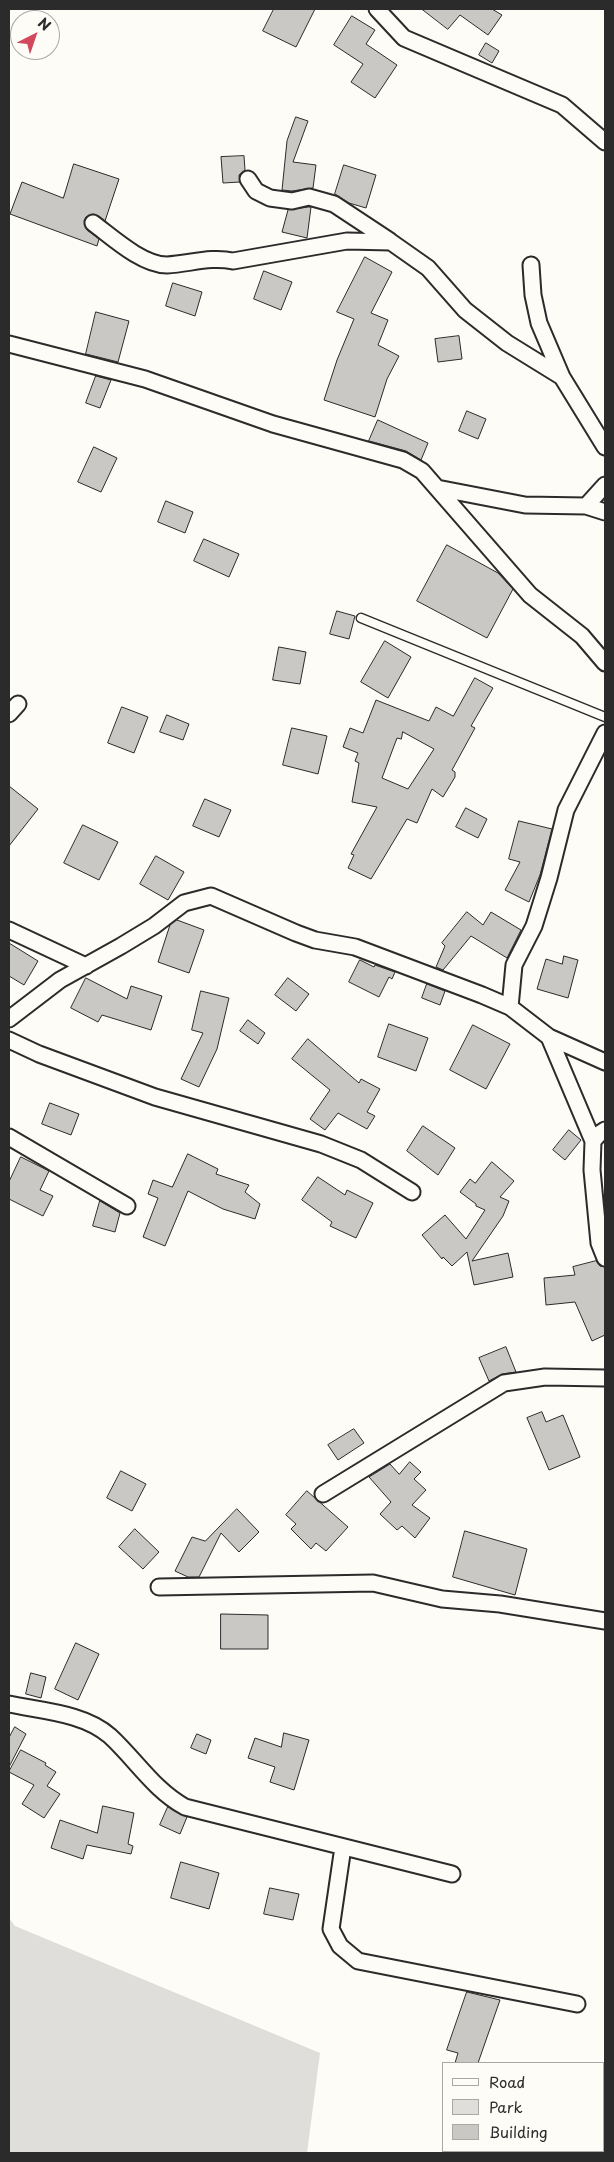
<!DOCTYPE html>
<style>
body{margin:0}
#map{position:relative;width:614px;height:2162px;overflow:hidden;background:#fdfcf7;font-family:"Playpen Sans",sans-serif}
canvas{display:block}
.frame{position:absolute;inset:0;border:10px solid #2b2b2b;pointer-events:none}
.legend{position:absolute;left:442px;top:2062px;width:162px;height:90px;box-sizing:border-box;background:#fdfcf7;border:1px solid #a9a8a5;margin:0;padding:6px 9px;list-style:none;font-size:15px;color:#2b2b2b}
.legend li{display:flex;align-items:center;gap:10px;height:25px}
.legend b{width:25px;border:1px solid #a9a8a5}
.north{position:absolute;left:10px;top:10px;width:50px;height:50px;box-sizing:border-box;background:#fdfcf7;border:1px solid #a9a8a5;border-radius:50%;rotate:41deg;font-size:14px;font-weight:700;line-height:20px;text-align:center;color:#2b2b2b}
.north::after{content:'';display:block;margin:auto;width:18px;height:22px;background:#d1495b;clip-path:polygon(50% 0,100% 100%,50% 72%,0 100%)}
</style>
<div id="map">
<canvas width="614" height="2162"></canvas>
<div class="frame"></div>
<ul class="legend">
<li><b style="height:6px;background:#fdfcf7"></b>Road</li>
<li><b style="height:14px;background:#dfdeda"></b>Park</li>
<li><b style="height:14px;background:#c9c8c4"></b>Building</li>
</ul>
<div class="north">N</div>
</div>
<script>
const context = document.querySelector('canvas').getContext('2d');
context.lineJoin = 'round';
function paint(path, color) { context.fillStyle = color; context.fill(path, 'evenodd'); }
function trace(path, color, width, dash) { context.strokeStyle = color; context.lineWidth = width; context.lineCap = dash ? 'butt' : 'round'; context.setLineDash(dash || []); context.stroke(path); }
paint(new Path2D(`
 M9,1918L15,1926L320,2053L307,2153H9Z`), '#dfdeda');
const building = new Path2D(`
 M274,9H315L296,47L263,31Z
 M422,9H492L502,15L488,35L460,15L448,29Z
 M352,16L375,30L366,44L397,65L375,98L351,82L363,64L334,45Z
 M486,43L499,51L492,63L479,55Z
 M296,117L308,121L293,162L316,165L313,188L292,191L282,190L287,141Z
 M244,156L245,170L239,175L240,182L223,183L221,157Z
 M74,164L119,179L105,221L94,214L86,217L84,221L87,230L99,239L97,246L10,214L22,182L63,198Z
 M344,165L376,175L366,208L349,203L335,194Z
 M309,207H311L307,238L282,232L288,210Z
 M365,257L392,272L371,313L388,320L378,345L399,356L387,379L375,417L324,400L337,360L354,319L337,312Z
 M264,271L292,282L281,310L254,299Z
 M173,283L202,292L195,316L166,306Z
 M96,312L129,321L118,362L86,354Z
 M459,336L462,359L438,362L435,339Z
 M96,376L111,380L100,408L86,403Z
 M467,411L486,419L478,439L459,431Z
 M378,420L428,443L421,460L406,451L369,441Z
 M94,447L117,458L101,492L78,482Z
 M166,501L193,512L185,533L158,522Z
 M204,539L239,554L229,577L194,561Z
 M447,545L498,573L513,589L487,638L417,601Z
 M337,611L355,616L349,639L330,634Z
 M385,641L411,657L388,698L361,682Z
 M279,647L306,652L300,684L273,680Z
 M475,678L493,688L471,726L475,728L452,770L455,772V777L443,797L432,789L417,823L407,819L371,879L348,868L354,855L351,854L377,807L352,802L359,763L355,761L358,753L343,747L350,728L363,733L376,700L429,721L436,707L453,716ZM403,732L434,749L408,789L382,778L397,738L401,739Z
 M122,707L148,717L134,753L108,743Z
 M167,715L189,724L183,740L160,732Z
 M292,728L327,736L318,774L283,765Z
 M9,786L38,809L9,846Z
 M205,799L231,810L219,837L193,826Z
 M466,808L487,819L478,838L456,827Z
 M519,821L552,829L540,875L529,902L505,890L520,862L509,859Z
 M83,825L118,842L99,880L64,863Z
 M156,856L184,872L168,900L140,884Z
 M467,912L483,925L491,912L521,930L507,958L471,936L443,970L436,967L445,946L442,943Z
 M177,920L204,930L189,973L158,962L170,925Z
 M9,943L38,961L24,985L9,976Z
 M564,956L578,960L568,998L537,989L546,959L562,964Z
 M360,960L374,967L375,965L395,972L392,979L389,977L379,997L349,982Z
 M86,978L127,999L131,986L162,996L151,1030L102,1015L98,1022L71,1008Z
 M288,978L309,994L296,1011L275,995Z
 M427,984L445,991L440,1005L422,998Z
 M201,991L229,998L217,1049L199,1087L181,1079L203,1033L192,1030Z
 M248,1020L265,1033L258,1044L240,1031Z
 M389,1024L428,1038L416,1071L378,1057Z
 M473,1025L510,1044L486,1089L450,1070Z
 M308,1039L359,1083L361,1079L380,1089L367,1112L375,1116L367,1129L338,1113L325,1130L310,1119L330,1090L292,1059Z
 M50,1103L79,1114L71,1135L42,1124Z
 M423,1126L455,1148L438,1175L407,1151Z
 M569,1130L581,1140L565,1160L553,1150Z
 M188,1154L218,1169L216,1174L249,1185L245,1192L260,1204L255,1219L223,1209L188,1191L165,1246L143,1237L158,1198L148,1194L153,1180L172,1187Z
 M21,1157L49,1171L40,1190L53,1196L43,1216L9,1199V1182Z
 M492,1162L514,1181L500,1197L509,1201L503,1216L472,1261L508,1253L513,1277L474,1285L467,1252L452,1266L443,1257L442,1259L422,1235L445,1215L466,1239L485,1210L476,1206V1204L460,1192L470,1179L475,1183Z
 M318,1177L345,1195L347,1190L373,1203L356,1238L330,1226L332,1222L302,1200Z
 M100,1201L120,1213L115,1232L93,1226Z
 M596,1261L600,1266L605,1267V1335L592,1341L575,1302L546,1305L544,1278L575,1275L573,1267Z
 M506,1347L516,1372L502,1374L489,1381L479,1358Z
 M542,1412L546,1422L563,1415L580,1457L549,1470L527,1418Z
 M354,1429L364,1443L338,1460L328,1445Z
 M410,1462L421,1472L414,1479L426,1490L412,1505L430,1518L415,1538L402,1526L397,1530L380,1514L391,1502L369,1477L390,1464L399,1474Z
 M121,1471L146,1484L132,1511L107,1498Z
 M307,1491L348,1527L326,1551L316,1543L311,1549L291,1529L296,1524L286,1515Z
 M237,1509L259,1532L239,1552L221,1533L199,1577H188L175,1571L192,1537L205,1541Z
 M135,1529L159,1552L143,1569L119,1547Z
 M465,1531L527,1549L515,1595L453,1577Z
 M221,1614L268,1615V1649H221Z
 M76,1643L99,1654L78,1700L55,1689Z
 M31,1673L46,1677L41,1698L26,1694Z
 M15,1727L26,1734L9,1767V1738Z
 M284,1733L309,1740L294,1790L270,1782L275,1767L248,1758L255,1738L281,1747Z
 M197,1734L211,1740L206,1754L191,1748Z
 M21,1750L46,1763L45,1765L56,1772L47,1786L60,1794L44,1818L22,1804L34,1785L9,1772Z
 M103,1806L134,1813L128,1844L133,1846L131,1854L87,1845L83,1859L51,1848L60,1820L97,1833Z
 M168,1807L187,1817L180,1834L160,1825Z
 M181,1862L219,1873L209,1909L171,1898Z
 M270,1888L299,1894L293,1920L264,1914Z
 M467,1992L500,2000L478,2063H455L458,2053L447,2050Z`);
paint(building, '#c9c8c4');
trace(building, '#2b2b2b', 1);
const lane = new Path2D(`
 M361,618L605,717`);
const street = new Path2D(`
 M377,9L404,38L562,105L605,142
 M248,179L256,191L270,198L292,201L309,197L334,204L390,241
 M93,223C112,237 142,265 167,265C189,264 211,256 233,261L347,241L391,242L428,268L465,310L507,343L562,377
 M531,265L533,295L539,323L562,377L605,447
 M9,344L145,379L273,424L403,460L422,471L530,595L582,636L605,663
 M437,488L525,505L586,506L605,512
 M586,506L605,485
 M9,714L18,704
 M9,930L86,966
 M510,1007L514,965L534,926L549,878L566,810L605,733
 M9,1019L60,980L121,946L154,926L184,903L211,896L296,933L315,940L355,947L482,995L510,1007L549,1037L605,1062
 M549,1037L593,1141
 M9,1040L39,1054L155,1097L321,1144L361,1160L412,1192
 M605,1130L599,1134L593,1141L592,1170L599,1243L605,1258
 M9,1137L127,1206
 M323,1494L504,1383L545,1377L605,1378
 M159,1587L373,1583L442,1599L500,1604L605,1621
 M9,1704C42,1711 84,1713 110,1736C136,1760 154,1790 185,1807L452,1874
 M343,1847L331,1929L340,1946L358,1961L577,2004`);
trace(lane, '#2b2b2b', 11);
trace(street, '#2b2b2b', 19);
trace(lane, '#fdfcf7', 8);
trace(street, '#fdfcf7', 15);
</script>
